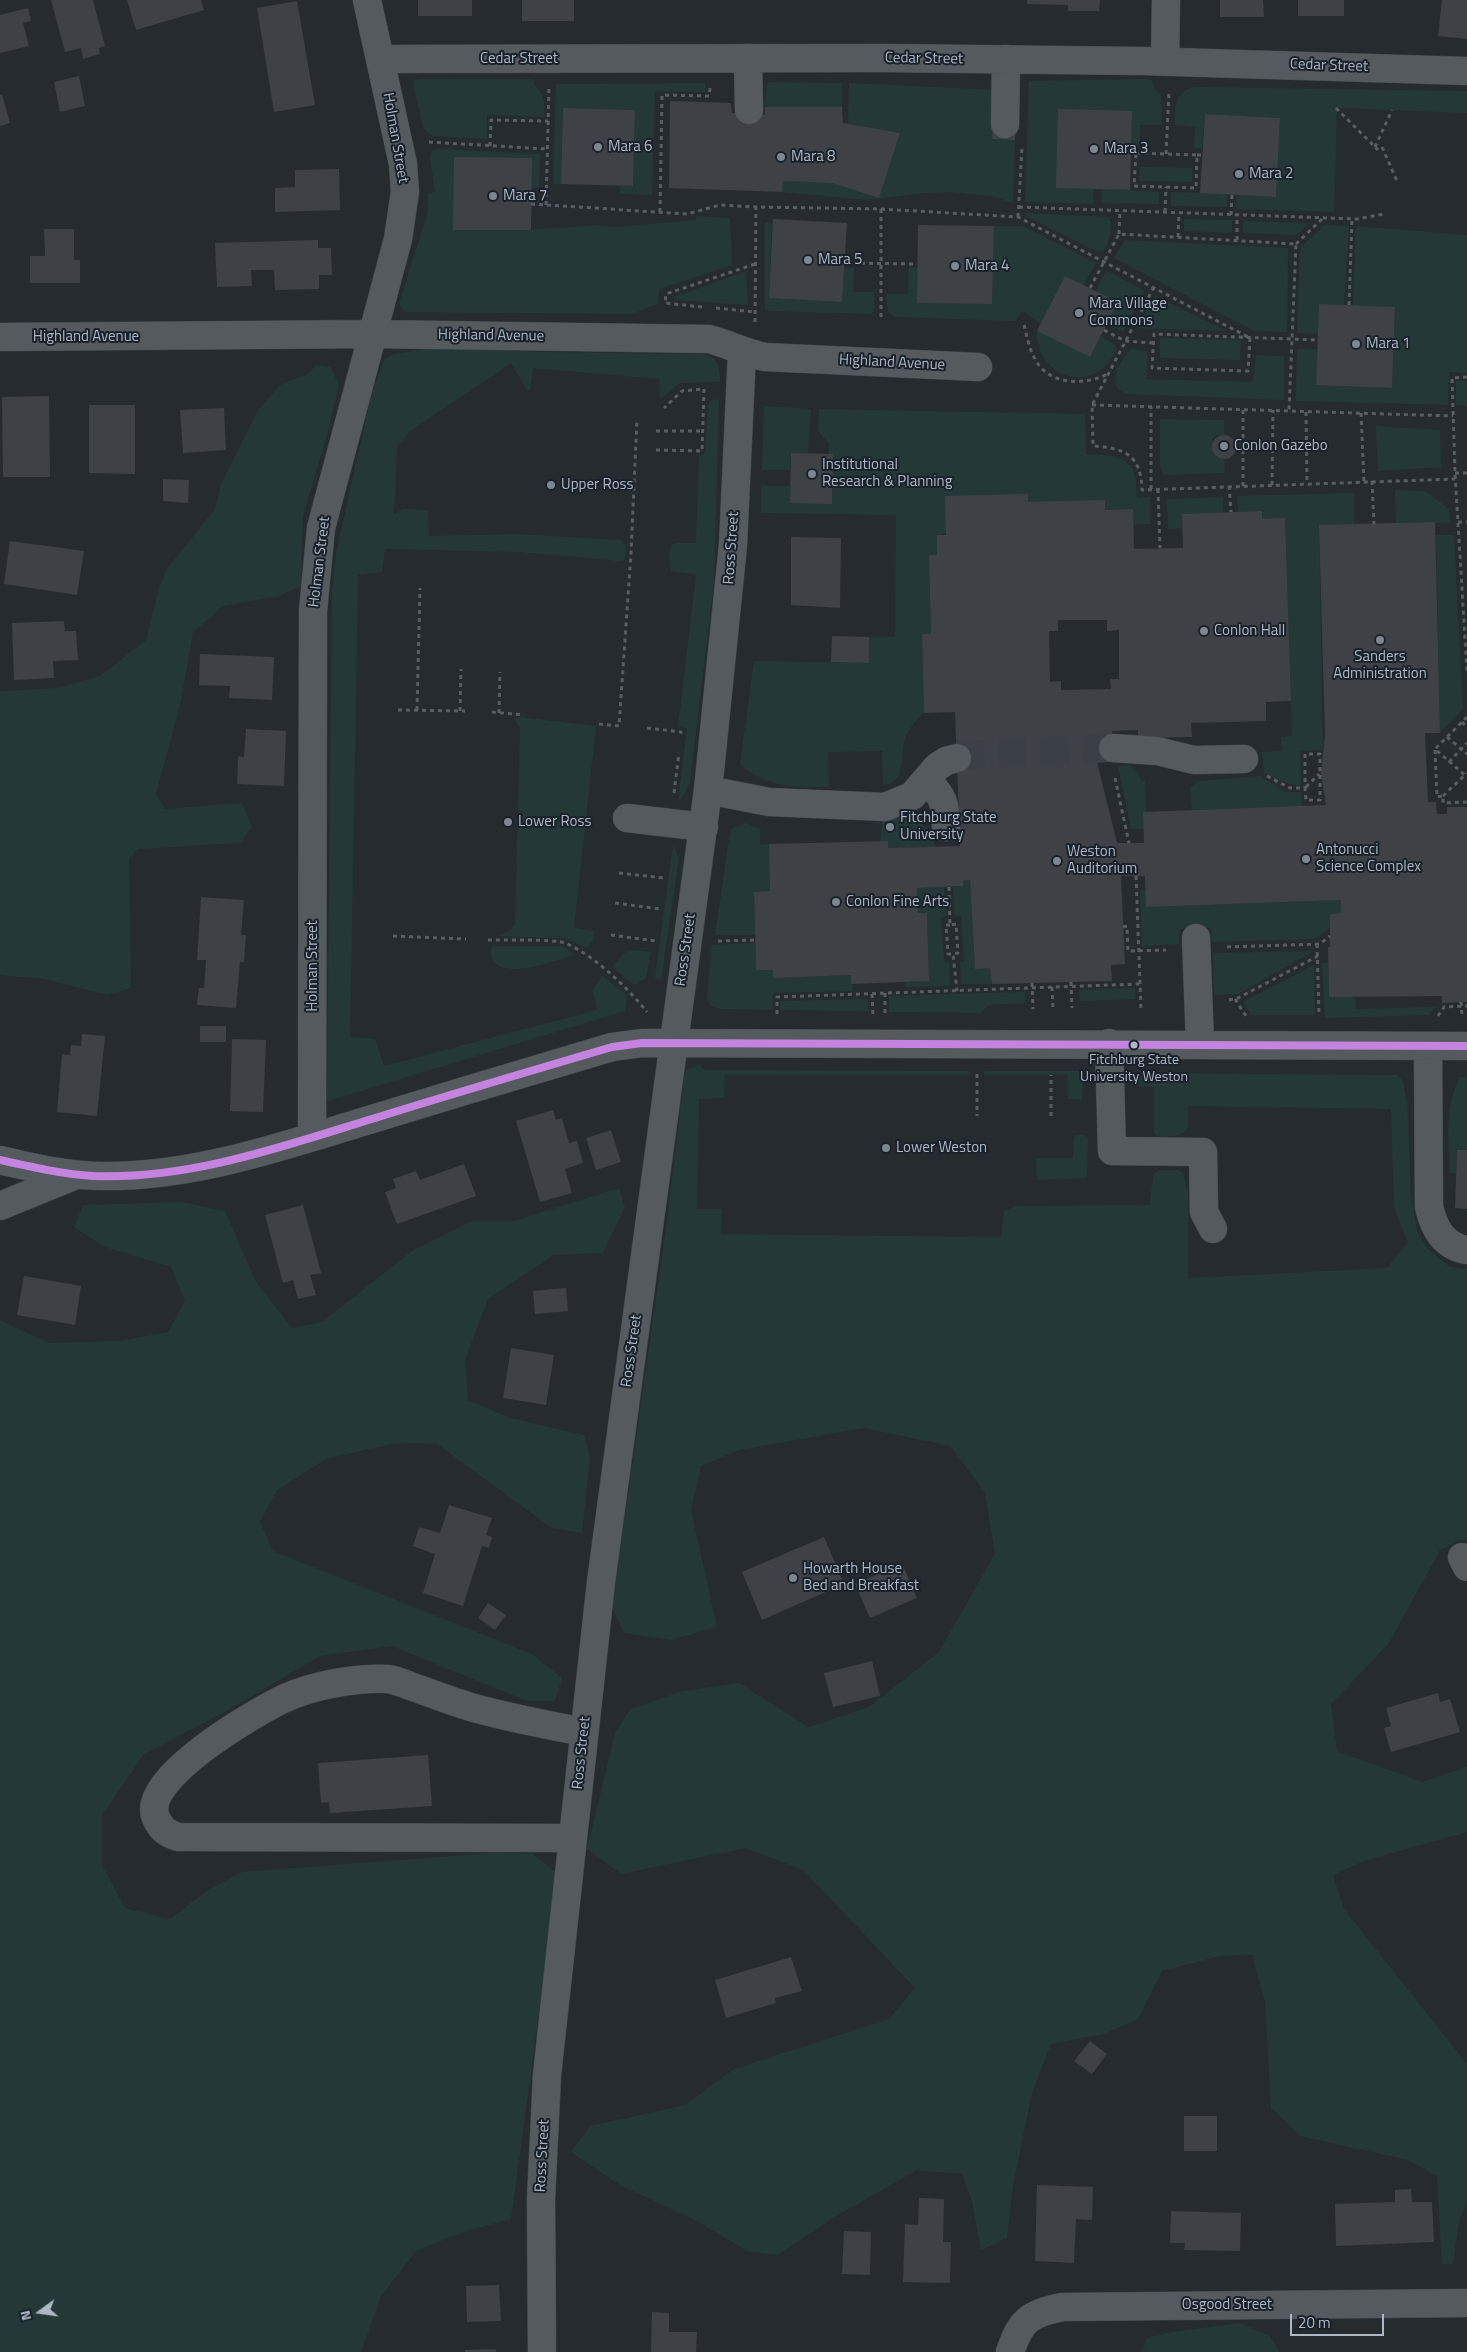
<!DOCTYPE html>
<style>
body{margin:0}
#map{position:relative;width:1467px;height:2352px;overflow:hidden;background:#262b30;font-family:"Titillium Web",sans-serif}
canvas{display:block}
.north{position:absolute;left:15px;top:2287px;width:50px;height:50px;-webkit-text-stroke:4px #19222b;paint-order:stroke;rotate:256deg;font-size:14px;font-weight:700;line-height:20px;text-align:center;color:#aeb8c3}
.north::after{content:'';display:block;margin:auto;width:18px;height:22px;background:#aeb8c3;clip-path:polygon(50% 0,100% 100%,50% 72%,0 100%)}
.scale{position:absolute;left:1290px;top:2314px;width:94px;height:22px;box-sizing:border-box;border:2px solid #aeb8c3;border-top:0;padding-left:6px;font-size:15px;line-height:18px;white-space:nowrap;color:#aeb8c3;-webkit-text-stroke:4px #19222b;paint-order:stroke}
</style>
<div id="map">
<canvas width="1467" height="2352"></canvas>
<div class="north">N</div>
<div class="scale">20 m</div>
</div>
<script>
const context = document.querySelector('canvas').getContext('2d');
context.lineJoin = 'round';
function paint(path, color) { context.fillStyle = color; context.fill(path, 'evenodd'); }
function trace(path, color, width, dash) { context.strokeStyle = color; context.lineWidth = width; context.lineCap = dash ? 'butt' : 'round'; context.setLineDash(dash || []); context.stroke(path); }
function write(font, color, halo, rows, align = 'center') {
  context.font = font + ' "Titillium Web",sans-serif'; context.lineWidth = 4; context.setLineDash([]); context.textBaseline = 'middle'; context.strokeStyle = halo; context.fillStyle = color; for (const [text, x, y, turn = 0] of rows) {
    context.save(); context.translate(x, y); context.rotate((+turn || 0) * Math.PI / 180); context.textAlign = isNaN(turn) ? turn : align; if (halo) context.strokeText(text, 0, 0); context.fillText(text, 0, 0); context.restore();
  }
}
paint(new Path2D(`
 M421,79H533L534,84C545,95 545,102 544,117L487,115V139L434,136L428,133L423,127L413,83L414,80Z
 M1148,79L1152,81L1155,90L1161,96L1162,125H1140V146H1131L1058,110L1057,188L1093,189V204L1025,202L1029,81Z
 M768,82L842,83V107H765L766,89Z
 M705,83V92L655,91L652,195L620,194V186H633L635,110L563,108L561,184H553L556,84Z
 M849,83L995,90L992,139L1015,140L1013,203L991,196L951,192L924,193L866,200L782,192L783,181L832,183L879,198L900,134L848,124Z
 M1194,87L1467,91V113L1337,108L1334,212L1236,209V195L1276,197L1280,118L1205,114L1202,148H1194L1195,127L1175,125C1175,107 1174,92 1194,87Z
 M439,149L540,154L539,187L531,189L453,230H531L596,225L615,227L696,220V216L730,218L732,265L659,289L658,304L632,314L406,312L400,306V300L428,212V193L435,192L430,157L432,151Z
 M1140,167L1192,168V182L1139,181Z
 M1102,189L1159,192V204L1102,203Z
 M1171,192L1227,194V207L1171,206Z
 M1025,213L1109,217C1114,227 1109,241 1104,251H1096L1026,216Z
 M1184,219L1232,220V233L1184,231Z
 M1243,221L1310,223L1296,235L1243,233Z
 M765,222L772,223L769,298L842,302L844,268H854L853,292H874V309L871,314L768,311L765,309Z
 M1325,225L1349,226L1344,305L1319,304L1318,334L1297,333L1300,248Z
 M994,226H1023L1096,263L1084,285L1065,276L1041,324L1022,311L1015,321L896,317L888,312L886,294H908L909,268H917V303L992,304Z
 M1356,226L1467,235V373L1449,372L1448,405L1296,401L1297,349H1317L1316,385L1392,388L1395,308L1353,306Z
 M1125,240L1288,248L1287,332L1254,331L1114,258Z
 M1106,270L1145,291L1123,332L1107,323L1096,291Z
 M746,271L748,305L674,300V297Z
 M1155,295L1226,331L1138,328Z
 M1037,331L1090,357L1101,336L1117,346C1113,354 1110,364 1102,369C1072,391 1035,366 1037,331Z
 M1160,338L1241,340L1240,360L1160,358Z
 M448,346L535,352L705,354C719,358 720,369 720,382L680,383L660,399L659,379L533,368L530,391L527,390L511,363L410,431L397,446L394,514L403,509L428,510L429,536L517,534L619,540L625,544L626,552L624,560L619,561L520,552L385,549L382,572L358,575L350,1037L375,1039L384,1066L597,1010L593,990L602,976L627,995L625,1011L328,1101L327,1097L332,592L336,553L371,396L384,360L393,354Z
 M1130,349L1146,351L1148,355L1146,379L1253,382L1256,355L1284,356V400L1126,394L1116,387C1113,371 1121,362 1130,349Z
 M317,365L330,367L339,384L329,428L303,516L301,586L279,596L223,606L193,632L181,701L156,794L165,809L242,803L252,827L240,843L138,849L129,859L131,988L107,995L45,979L0,975V691L59,688L100,676L146,640L159,588L167,569L215,509L221,484L258,410L280,385L307,374Z
 M1456,381H1467V406L1456,405Z
 M719,399L714,581L690,782L683,797L678,801L687,728L678,727L696,575L671,571L669,556L672,545L675,543H696L699,455L704,454L705,451L708,405L710,401Z
 M764,406L811,409L808,453H791L790,470H762Z
 M819,409L1085,414L1086,455C1101,454 1126,455 1133,470C1137,478 1136,490 1137,498L1150,497V524L1133,525L1132,509L1105,510V500L937,535V555L929,556L931,634L922,635L924,713C916,720 909,728 905,739C900,755 907,784 883,785L882,751L828,752L829,787C793,787 770,788 740,765L754,661L868,663L869,637H895L896,515L761,513V486H791L790,503H832L833,454H829V444L818,431Z
 M1160,419L1224,420V435H1217L1213,439V454L1218,459H1224L1225,473L1164,475L1160,465Z
 M1376,426L1440,430L1441,467L1378,471Z
 M1395,490L1425,491L1449,509L1450,523H1396Z
 M1354,493V524L1319,526L1323,750L1300,751L1301,785H1293L1264,774L1262,752L1282,751L1281,737L1292,736L1285,519H1262V511L1238,512L1237,496Z
 M1223,497V513L1182,514V528L1168,529L1167,499Z
 M1436,535H1454L1463,709L1440,733Z
 M519,717L596,726L574,928L594,931V938L587,948L564,938L497,936C504,934 511,932 515,924L520,728L514,720Z
 M1129,765L1138,773L1141,781H1145L1146,812L1143,813V829H1131L1118,766Z
 M1259,776L1286,792H1301L1302,806L1192,810L1190,788L1198,781Z
 M894,814C915,818 930,824 936,847L888,848L880,841L882,819Z
 M746,823L760,829V845L769,844L770,891L754,892L755,935H715L730,833L732,828Z
 M673,845L679,858L661,980L655,978Z
 M970,880L975,968H990L992,984H961L960,962H964L961,916H955L953,887L963,886V881Z
 M944,887L946,916L941,917L944,962H949L950,986L905,987V982L929,981L927,913H918L917,888Z
 M1140,890H1146V907L1341,900V913L1330,914V928L1314,939L1212,942L1211,928L1179,929V944L1142,946Z
 M755,943L756,970H773V978L851,975L853,991L773,993L772,1010L720,1009L710,1005L707,997L712,945Z
 M497,946H562L575,955C557,960 508,979 494,962C491,958 490,952 492,947Z
 M633,950L651,952L646,978L634,985L612,967L624,953Z
 M1314,951L1238,994L1214,995L1213,953Z
 M1322,963H1328L1329,997H1355L1356,1009L1435,1007L1429,1015L1325,1018Z
 M1314,965L1315,1015H1251L1243,1002Z
 M1135,988L1136,999L1080,1001L1079,990Z
 M1025,992L1026,1003L989,1005L980,1013L889,1012V996Z
 M868,999V1011L780,1010V1001Z
 M700,1065L704,1070L968,1071L970,1075H725L724,1098L699,1099L697,1209H722L721,1234L1001,1237L1004,1212L1016,1206L1150,1205L1153,1175L1158,1170H1178L1183,1173L1188,1193V1278L1387,1268L1408,1242L1394,1208L1391,1109L1188,1106C1187,1123 1194,1134 1172,1136C1166,1137 1161,1137 1155,1135L1154,1131V1087L1134,1086L1133,1073L1397,1075L1403,1081L1407,1102L1411,1196L1417,1231L1428,1249L1450,1267L1467,1269V1541L1461,1540L1440,1550L1389,1643L1331,1704L1337,1751L1422,1782L1467,1767V1832L1364,1861L1333,1875L1344,1909L1467,2064V2201L1459,2221L1453,2264H1442L1437,2176L1408,2160L1300,2136L1271,2108L1265,2001L1252,1955L1220,1956L1162,1971L1138,2019L1103,2034L1051,2044L1032,2093L1013,2186L1007,2238L981,2250L972,2201L962,2174L917,2170L831,2219L778,2255L749,2252L695,2220L620,2185L571,2152L590,2126L685,2105L734,2069L889,2019L915,1988L803,1870L745,1848L621,1874L587,1849L615,1733L630,1709L683,1691L739,1683L808,1727L869,1707L939,1652L995,1554L985,1492L950,1446L864,1428L739,1450L701,1466L691,1510L717,1627L671,1640L624,1633L612,1607L668,1215L684,1076L687,1069Z
 M985,1071H1080L1083,1078L1082,1100L1068,1099L1067,1075H983Z
 M1460,1077H1467V1150H1457L1456,1173H1450C1449,1140 1444,1107 1460,1077Z
 M1085,1135L1088,1138L1087,1178L1037,1180L1036,1158H1073L1074,1138L1077,1135Z
 M619,1188L625,1207L603,1253L553,1255L488,1299L465,1360L468,1400L510,1418L584,1435L590,1457L582,1533L552,1528L437,1444L396,1443L326,1459L277,1490L260,1522L273,1551L532,1654L562,1678L555,1701H527L392,1646L320,1656L223,1713L144,1754L102,1815V1865L125,1908L170,1919L208,1890L242,1872L493,1853L533,1854L558,1874L511,2219L470,2230L417,2250L381,2296L361,2352H0V1320L49,1343L120,1341L168,1332L185,1301L171,1267L105,1247L74,1227L83,1205L181,1202L225,1211L256,1282L292,1328L322,1322L412,1251L472,1221H514Z
 M1240,2323L1270,2336L1279,2352H1143L1146,2338L1174,2332Z`), '#253838');
paint(new Path2D(`
 M51,0H93L105,46L99,48L100,54L83,59L81,48L65,52Z
 M127,0H201L204,10L136,30Z
 M418,0H472V16H418Z
 M522,0H574V21H522Z
 M1027,0H1100L1099,11H1068V5L1027,4Z
 M1220,0H1263L1264,17H1220Z
 M1298,0H1344V16H1298Z
 M1442,0H1467V39L1438,36Z
 M297,1L315,105L274,112L257,8Z
 M28,8L31,21L23,23L29,46L0,53V15Z
 M79,76L85,106L60,112L54,82Z
 M2,94L10,123L0,126V95Z
 M670,101L731,103L732,113L765,115V107H842L843,123L900,133L879,198L832,183L783,181L782,192L669,188Z
 M563,108L635,110L633,186L561,184Z
 M1058,109L1132,111L1130,190L1056,188Z
 M1205,114L1280,118L1276,197L1200,193Z
 M993,124L1016,125L1015,140L992,139Z
 M454,157L532,158L531,230H453Z
 M339,169L340,210L275,212V188L295,187V170Z
 M773,219L847,223L842,302L769,298Z
 M918,225L994,226L992,304L917,303Z
 M44,229H74V260H80V283H30V256H45Z
 M318,240V248H331L332,275H319V289L275,290L274,270H251L252,286L217,287L215,243Z
 M1065,276L1118,302L1090,357L1037,331Z
 M1319,304L1395,307L1392,388L1316,385Z
 M49,396L50,477H3L2,397Z
 M89,405H135V474L89,473Z
 M224,408L226,450L183,453L180,410Z
 M1212 447a12 12 0 1 1 24 0a12 12 0 1 1-24 0Z
 M791,453L833,454L832,504L790,503Z
 M163,479L189,480L188,503L163,501Z
 M1028,494V502L1105,500V510L1133,509L1134,549L1183,548L1182,514L1262,511V519L1285,518L1291,701L1266,702V721L1191,723L1192,737L1138,738V730L1112,731L1113,754L1097,755V762L1117,843H1144L1143,812L1326,805L1321,774L1325,736L1319,525L1435,522L1440,733H1425L1428,802H1436L1437,814H1447V807H1467V1002L1442,1003V996L1329,997L1328,947H1330V914L1341,913V900L1146,907L1145,876H1121L1125,964L1111,965L1112,981L992,984L990,968L975,969L970,880L963,881V886L917,888L918,913H927L929,981L851,984V975L773,978V970H756L754,892L770,891L769,844L888,841V848L960,846L955,712L924,713L922,634H931L929,555H937V535H946L945,496ZM1058,620H1107V631L1119,630V679H1110L1111,689L1061,690V681L1050,682L1049,631H1058Z
 M791,537L841,538L840,608L791,605Z
 M10,541L84,551L77,595L4,584Z
 M64,621L65,631H76L78,660L53,661L54,678L14,680L12,623Z
 M832,636L869,637V663L831,662Z
 M200,654L274,657L272,700L229,698L230,686L199,685Z
 M246,729L286,731L284,786L237,784L238,756L244,757Z
 M201,897L244,900L241,935H246L244,962H240L236,1008L197,1005L199,988H204L206,960H197Z
 M200,1026H226V1042H200Z
 M82,1034L105,1036L97,1116L57,1112L62,1054L70,1055L71,1045L81,1046Z
 M232,1039L266,1040L263,1112L230,1111Z
 M553,1110L556,1120L562,1118L569,1143L577,1141L583,1163L565,1169L572,1193L540,1202L516,1121Z
 M611,1130L621,1162L596,1170L586,1138Z
 M1457,1150H1467V1209L1455,1208Z
 M464,1164L476,1196L397,1224L385,1192L396,1188L393,1179L416,1171L420,1180Z
 M303,1205L321,1273L310,1275L316,1295L298,1299L293,1280L283,1283L265,1215Z
 M24,1276L81,1286L75,1325L17,1315Z
 M566,1288L568,1311L535,1314L533,1291Z
 M511,1348L554,1355L546,1405L503,1398Z
 M449,1505L492,1518L486,1535L492,1537L489,1548L482,1546L463,1606L423,1593L435,1554L413,1546L419,1527L440,1533Z
 M824,1537L844,1584L762,1620L742,1572Z
 M902,1564L917,1598L870,1618L855,1584Z
 M488,1603L506,1615L495,1630L478,1618Z
 M872,1661L880,1696L833,1707L824,1673Z
 M1438,1693L1440,1702L1450,1699L1460,1732L1391,1752L1384,1728L1391,1726L1386,1708Z
 M428,1755L432,1806L330,1813L329,1802L321,1803L318,1763Z
 M791,1957L802,1991L775,1998L776,2003L726,2018L715,1980Z
 M1090,2041L1107,2054L1092,2074L1074,2061Z
 M1184,2116H1217V2151H1184Z
 M1037,2185L1093,2187L1092,2220L1076,2219L1074,2263L1035,2261Z
 M1411,2189L1412,2202H1432L1434,2242L1336,2246L1335,2204L1395,2202V2190Z
 M919,2198L944,2199L943,2242H951L950,2283L903,2282L905,2224L918,2225Z
 M1171,2211L1241,2213L1240,2251L1184,2250L1185,2243H1170Z
 M844,2231L871,2232L870,2275L842,2274Z
 M499,2285L501,2321L467,2322L466,2286Z
 M652,2312L669,2313V2332H697L696,2352H651Z
 M496,2349V2352H465V2350Z`), '#3e4247');
trace(new Path2D(`
 M957,758L965,755L1113,748`), '#3a4046', 28, [28, 14]);
const minor = new Path2D(`
 M748,58L749,110
 M380,59L884,58L1142,61L1467,71
 M1165,61L1166,0
 M1005,124L1006,59
 M0,337L373,334L709,339C728,344 745,353 765,357L978,367
 M1113,748L1157,751L1194,760L1244,759
 M926,780C944,796 945,803 946,827
 M708,790L769,802L885,807L912,796L937,767L946,761L957,758
 M627,818L704,827
 M1196,938L1200,1044
 M1109,1043L1112,1151L1203,1152L1204,1212L1213,1229
 M1428,1046L1429,1207C1434,1228 1443,1246 1467,1250
 M312,1137L313,611L321,528L398,239L405,192L403,164L367,0
 M0,1160C34,1168 69,1176 104,1176C191,1177 277,1148 359,1123C443,1097 528,1072 612,1047L642,1043L1467,1046
 M0,1206L76,1175
 M1462,1557L1467,1567
 M572,1838L178,1837C166,1833 161,1829 156,1818C138,1780 253,1714 281,1700C306,1688 330,1683 357,1680C367,1679 378,1678 387,1679C396,1680 405,1684 413,1687C433,1694 453,1702 474,1708C510,1718 547,1725 584,1732
 M542,2352L541,2199L547,2075L601,1582L708,790L733,545L742,352
 M1010,2352C1021,2320 1029,2314 1062,2307L1467,2303`);
trace(minor, '#43474b', 29);
trace(new Path2D(`
 M1336,108L1378,150
 M429,142L547,149
 M490,146L491,120L548,121
 M1375,147L1392,110
 M1382,147L1397,181
 M1131,152L1136,153
 M1136,153L1197,155L1196,188L1134,186Z
 M1166,154L1169,92
 M1197,155H1202
 M531,204L687,214L720,205L756,207
 M546,205L549,88
 M1019,207L1358,219L1384,214
 M881,209V320
 M660,212L662,95L709,96L710,88
 M1165,212L1166,187
 M1231,215L1232,195
 M1018,217L1022,148
 M1119,234L1120,211
 M1178,237L1179,213
 M1237,240V215
 M1296,244L1323,218
 M845,263L917,264
 M1154,287L1092,405L1093,446C1125,448 1141,455 1142,490L1455,479
 M1090,288L1119,234L1296,244L1289,411
 M1349,305L1352,219
 M702,307L665,303L666,294L755,264
 M716,308L755,312
 M755,322L756,207L881,209L1018,217L1250,338
 M1024,325C1027,336 1029,349 1035,359C1048,385 1084,386 1108,374
 M1104,330L1125,341L1153,343
 M1250,338L1248,371L1152,368L1154,334L1318,340
 M1467,377L1452,378L1455,473L1467,671
 M1092,405L1453,416
 M1243,410V486
 M1306,412L1307,484
 M1361,413L1364,482
 M656,431H702
 M656,450L702,451L704,389L682,391L664,408
 M1455,473H1467
 M1372,481L1374,524
 M1272,485L1273,410
 M1229,486L1231,512
 M1151,489V407
 M1158,489L1160,548
 M1458,522H1467
 M398,710L465,711
 M417,710L420,588
 M460,711L461,669
 M492,712L524,715
 M499,713L500,672
 M1467,717L1435,749L1467,777
 M1462,722L1467,727
 M599,724L619,726L631,553L637,419
 M647,728L681,732V734
 M1447,737L1467,754
 M1435,750L1437,797L1443,796V803L1467,802
 M1449,762L1467,743
 M1267,776L1290,788H1305L1306,800H1320V754H1305V788
 M1115,778L1129,843
 M1306,787L1319,774
 M674,793L679,753
 M1443,796L1467,773
 M619,873L664,878
 M1136,876L1141,1009
 M949,887L950,925L956,924L958,953L953,954L957,991
 M615,903L660,909
 M950,925H946L948,954H953
 M1123,927L1127,926L1128,951L1166,950
 M611,935L656,941
 M393,936L466,939
 M488,940C503,940 554,939 565,943C594,955 628,988 647,1012
 M718,941L755,940
 M1317,944L1319,1015
 M1227,947L1320,944L1330,936
 M1071,982L1072,1008
 M1032,983L1033,1009
 M1052,987L1053,1008
 M885,993V1015
 M872,994L873,1016
 M1235,999L1246,1016
 M1229,1000L1238,998L1318,956
 M1461,1002L1462,1017
 M777,1014V997L1139,984
 M1438,1016L1444,1007L1467,1006
 M977,1074V1116
 M1051,1116V1075`), '#585e63', 3, [4, 4]);
trace(minor, '#555a5f', 28);
trace(new Path2D(`
 M0,1160C31,1167 62,1174 93,1176C194,1180 292,1143 388,1114C462,1091 537,1069 612,1047L642,1043L1467,1046`), '#c483df', 8);
for (const [x, y, r, color] of [
 [598,147,5,"#7e8790"],
 [1094,149,5,"#7e8790"],
 [781,157,5,"#7e8790"],
 [1239,174,5,"#7e8790"],
 [493,196,5,"#7e8790"],
 [808,260,5,"#7e8790"],
 [955,266,5,"#7e8790"],
 [1079,313,5,"#7e8790"],
 [1356,344,5,"#7e8790"],
 [1224,446,5,"#7e8790"],
 [812,474,5,"#7e8790"],
 [551,485,5,"#7e8790"],
 [1204,631,5,"#7e8790"],
 [1380,640,5,"#7e8790"],
 [508,822,5,"#7e8790"],
 [890,827,5,"#7e8790"],
 [1306,859,5,"#7e8790"],
 [1057,861,5,"#7e8790"],
 [836,902,5,"#7e8790"],
 [1134,1045,4.5,"#aeb8c3"],
 [886,1148,5,"#7e8790"],
 [793,1578,5,"#7e8790"]
]) { const dot = new Path2D(); dot.arc(x, y, r, 0, 2 * Math.PI); context.fillStyle = color; context.fill(dot); trace(dot, '#19222b', 2); }
write('14px', '#aeb8c3', '#19222b', [
 ["Fitchburg State",1134,1061],
 ["University Weston",1134,1078]
]);
write('15px', '#aeb8c3', '#19222b', [
 ["Cedar Street",519,59],
 ["Cedar Street",924,59,1],
 ["Cedar Street",1329,66,2],
 ["Holman Street",395,138,80],
 ["Highland Avenue",491,336,1],
 ["Highland Avenue",86,337],
 ["Highland Avenue",892,363,3],
 ["Ross Street",732,548,-86],
 ["Holman Street",320,562,-83],
 ["Ross Street",686,950,-82],
 ["Holman Street",313,966,-90],
 ["Ross Street",632,1351,-82],
 ["Ross Street",582,1753,-84],
 ["Ross Street",543,2156,-87],
 ["Osgood Street",1227,2305]
]);
write('15px', '#aeb8c3', '#19222b', [
 ["Mara 6",608,147],
 ["Mara 3",1104,149],
 ["Mara 8",791,157],
 ["Mara 2",1249,174],
 ["Mara 7",503,196],
 ["Mara 5",818,260],
 ["Mara 4",965,266],
 ["Mara Village",1089,304],
 ["Commons",1089,321],
 ["Mara 1",1366,344],
 ["Conlon Gazebo",1234,446],
 ["Institutional",822,465],
 ["Research & Planning",822,482],
 ["Upper Ross",561,485],
 ["Conlon Hall",1214,631],
 ["Sanders",1380,657,"center"],
 ["Administration",1380,674,"center"],
 ["Fitchburg State",900,818],
 ["University",900,835],
 ["Lower Ross",518,822],
 ["Antonucci",1316,850],
 ["Science Complex",1316,867],
 ["Weston",1067,852],
 ["Auditorium",1067,869],
 ["Conlon Fine Arts",846,902],
 ["Lower Weston",896,1148],
 ["Howarth House",803,1569],
 ["Bed and Breakfast",803,1586]
], 'left');
</script>
